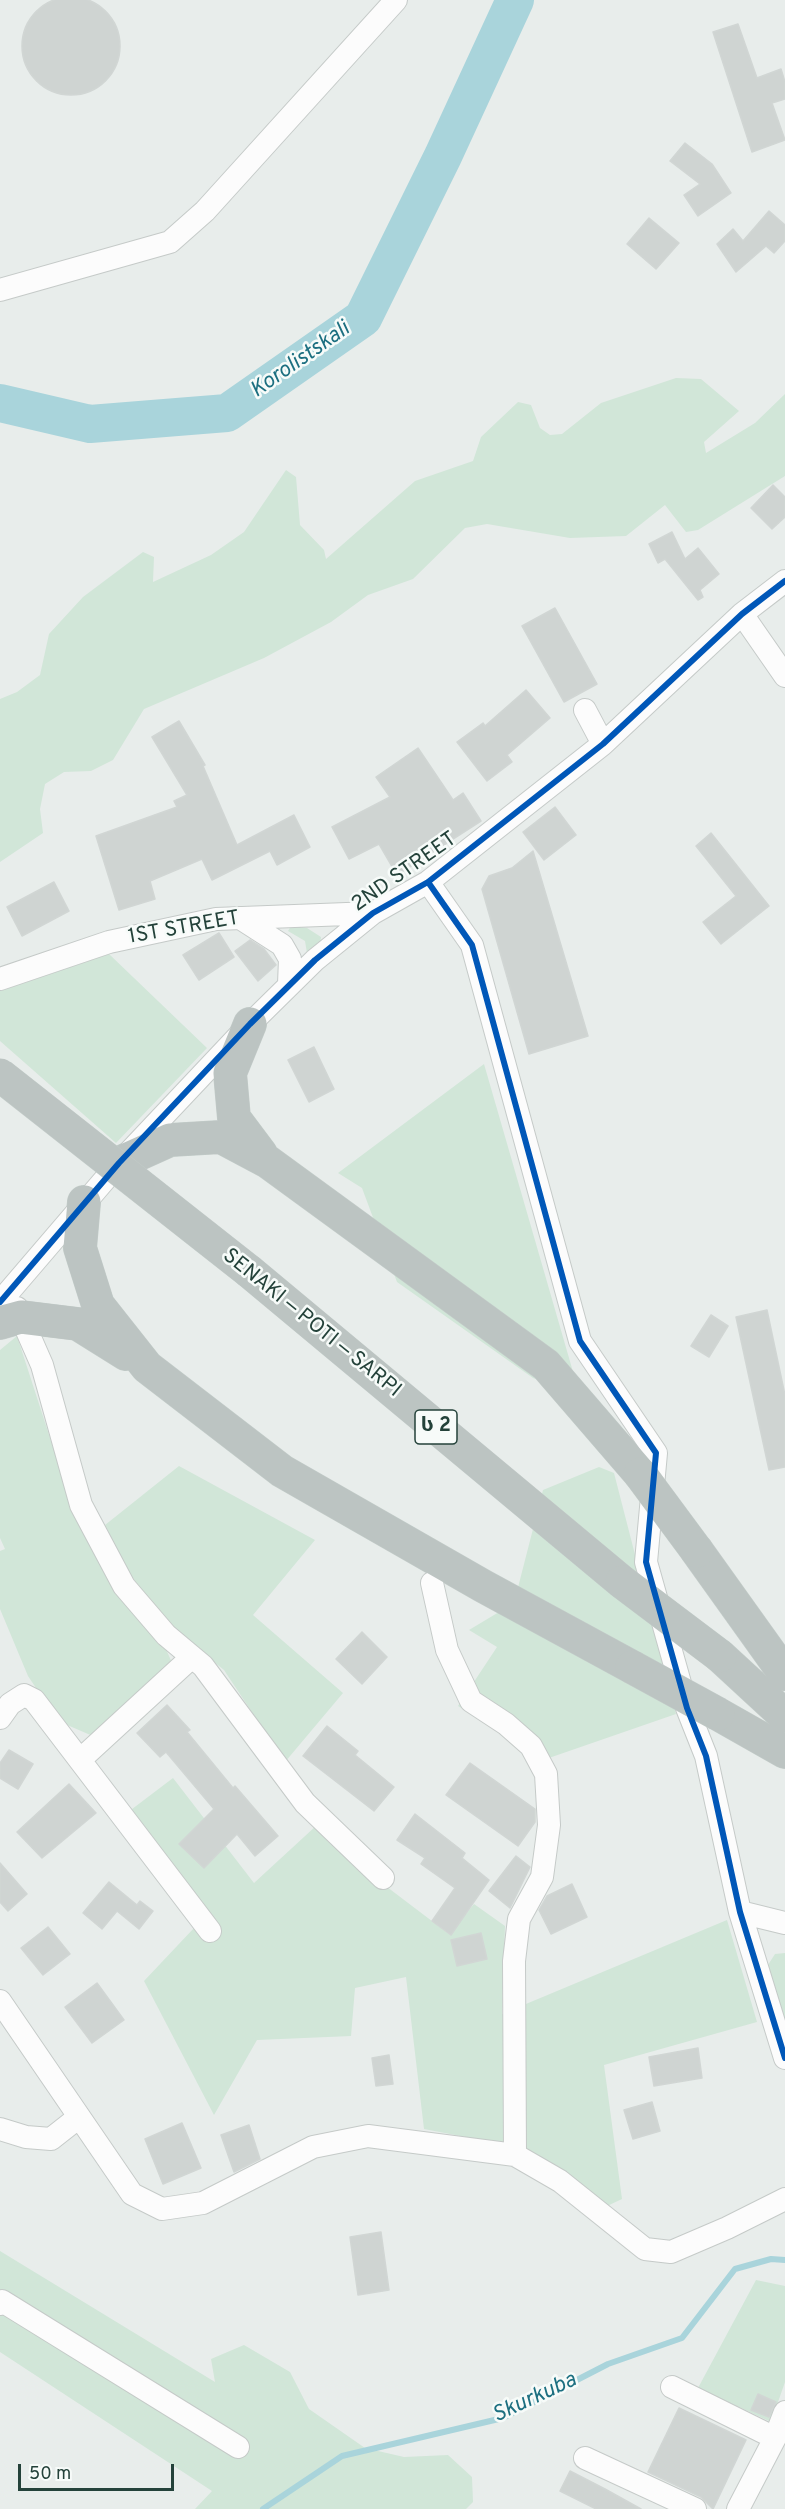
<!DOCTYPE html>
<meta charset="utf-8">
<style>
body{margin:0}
#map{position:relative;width:785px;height:2509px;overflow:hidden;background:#e8edeb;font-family:Overpass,sans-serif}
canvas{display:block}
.scale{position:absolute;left:18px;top:2464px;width:156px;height:27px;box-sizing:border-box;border:3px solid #24423a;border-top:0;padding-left:8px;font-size:18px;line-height:21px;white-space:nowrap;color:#24423a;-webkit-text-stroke:4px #f7fbf9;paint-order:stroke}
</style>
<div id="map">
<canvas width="785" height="2509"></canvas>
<div class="scale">50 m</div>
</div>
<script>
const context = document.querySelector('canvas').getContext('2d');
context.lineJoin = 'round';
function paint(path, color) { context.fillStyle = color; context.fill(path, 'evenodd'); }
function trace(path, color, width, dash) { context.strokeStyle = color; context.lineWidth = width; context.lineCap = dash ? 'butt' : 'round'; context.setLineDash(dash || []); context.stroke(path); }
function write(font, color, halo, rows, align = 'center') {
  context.font = font + ' Overpass,"Noto Sans Georgian",sans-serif'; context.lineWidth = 5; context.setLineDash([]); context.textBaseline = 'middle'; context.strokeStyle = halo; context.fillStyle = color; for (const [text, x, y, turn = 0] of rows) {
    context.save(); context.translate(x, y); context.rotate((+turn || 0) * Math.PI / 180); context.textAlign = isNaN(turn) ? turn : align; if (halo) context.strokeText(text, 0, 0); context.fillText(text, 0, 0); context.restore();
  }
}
paint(new Path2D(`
 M676,378L701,379L739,411L704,442L706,453L755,423L785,394V476L698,530L686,532L665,505L626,536L570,538L487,524L465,528L413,579L368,595L331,622L264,658L144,709L113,760L91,771L64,772L45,784L40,809L43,833L0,862V699L17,692L40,675L49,634L83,597L143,552L154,557L153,582L211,555L244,532L286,470L296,477L300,525L324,550L326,559L415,481L473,461L481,437L518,402L531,405L540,428L550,435L562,434L601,403Z
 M291,926L307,928L321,937L320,946L307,953L305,941L288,931Z
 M109,954L207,1048L116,1143L0,1041V991Z
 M484,1064L580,1396L533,1378L397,1282L362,1188L338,1173Z
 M17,1336L76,1518L165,1647L173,1665L95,1737L58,1721L28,1676L0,1609V1551L5,1549L0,1538V1350Z
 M179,1466L315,1540L253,1615L343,1693L285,1762L224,1670L171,1627L129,1573L105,1525Z
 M599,1467L614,1473L676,1714L546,1759L458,1706L497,1647L469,1630L514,1603L543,1490Z
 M173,1778L254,1883L317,1825L362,1868L449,1934L474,1904L505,1926L502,2014L727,1920L757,2022L604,2065L622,2199L605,2207L523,2148L424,2129L406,1977L355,1988L351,2036L257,2040L214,2115L144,1981L194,1928L115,1822Z
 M785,1953V2032L766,1968L775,1954Z
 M0,2251L215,2382L211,2359L244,2345L290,2372L309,2409L365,2448L404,2457L448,2455L472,2477L473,2502L466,2509H195L212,2491L0,2352Z
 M756,2280L785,2286V2382L771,2422L698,2388Z`), '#d1e6d8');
trace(new Path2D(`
 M263,2509L342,2456L503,2418L608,2364L682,2338L735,2269L771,2259L785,2260`), '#a9d4db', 6);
trace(new Path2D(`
 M0,403L90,424L227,413L363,318L443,156L515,0`), '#a9d4db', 38);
const building = new Path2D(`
 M22 46a49 49 0 1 1 98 0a49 49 0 1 1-98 0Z
 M738,24L757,78L781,69L785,82V99L772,103L785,140L752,152L713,32Z
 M685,143L712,164L731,193L698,216L684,195L700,184L670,161Z
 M769,211L785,225V241L774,253L766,246L736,272L717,244L733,229L743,241Z
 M649,218L679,243L656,269L627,244Z
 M773,485L785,497V517L772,529L751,508Z
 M672,532L685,559L698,548L719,574L700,590L703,597L698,600L665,559L658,563L649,544Z
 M555,608L597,684L564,702L522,626Z
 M526,690L550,718L507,755L512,762L487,781L457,742L483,723L485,726Z
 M179,721L205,765L203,766L237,845L294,815L310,847L277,865L270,851L212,880L202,859L150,881L155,899L119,910L96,836L177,807L174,801L187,795L152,737Z
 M418,748L453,800L463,793L481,821L397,875L379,844L349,859L332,827L390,797L376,777Z
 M555,807L576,835L544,860L523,832Z
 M711,833L769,906L721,944L703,922L736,896L696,846Z
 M533,851L588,1036L529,1054L482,889L489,876L512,868Z
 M54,882L69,911L22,936L7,907Z
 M219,933L234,957L199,980L183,955Z
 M250,940L264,949L276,965L258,981L235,951Z
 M314,1047L334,1089L309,1102L288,1060Z
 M767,1310L785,1395V1467L769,1470L736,1317Z
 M711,1315L728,1326L709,1357L691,1346Z
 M362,1632L387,1657L362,1684L336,1659Z
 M167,1705L190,1730L187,1732L233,1788L235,1786L278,1836L255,1856L237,1834L204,1868L179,1844L214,1809L166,1752L160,1757L137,1733Z
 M327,1726L358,1751L355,1755L394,1787L374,1811L303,1756Z
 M9,1750L33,1764L18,1789L0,1778V1763Z
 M470,1763L535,1809V1822L518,1846L446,1795Z
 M69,1784L96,1813L42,1858L17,1832Z
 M415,1814L465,1853L462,1858L489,1880L451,1935L432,1921L455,1888L421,1864L425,1858L397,1840Z
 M516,1856L530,1867L510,1908L489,1891Z
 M0,1863L27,1894L8,1911L0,1902Z
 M109,1882L137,1905L140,1901L153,1911L139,1929L117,1911L102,1929L83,1913Z
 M572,1884L587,1917L551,1934L539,1910L547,1896Z
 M48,1927L70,1954L43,1975L21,1948Z
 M481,1933L487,1959L457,1966L451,1940Z
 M97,1983L124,2020L92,2043L65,2007Z
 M698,2048L702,2078L654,2086L649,2057Z
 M389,2055L393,2084L376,2086L372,2058Z
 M652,2102L660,2131L633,2139L624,2110Z
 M182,2123L201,2168L163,2184L145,2139Z
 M249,2125L260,2159L234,2172L221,2135Z
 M381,2232L389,2290L358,2295L350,2237Z
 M758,2394L776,2402L769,2417L751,2410Z
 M679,2408L746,2440L713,2509L701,2497L648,2472Z
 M570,2471L605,2489L641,2509H596L560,2491Z`);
paint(building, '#cfd4d2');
trace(building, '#d1d6d4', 1.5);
const minor = new Path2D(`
 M0,290L170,242L205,211L396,0
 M742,614L785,676
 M585,710L603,744
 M428,882L472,945L580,1341L656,1453L646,1562L687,1708L706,1756L740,1912L785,2058
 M240,918L282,945L290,959L289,984
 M0,979L109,942L216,919L373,913
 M0,1302L119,1163L250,1024L315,960L373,913L428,882L603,744L742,614L785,581
 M17,1308L42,1365L81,1505L124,1586L166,1635L203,1666L305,1803L383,1878
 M432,1583L447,1650L471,1701L506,1724L531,1746L546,1774L549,1825L542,1877L519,1919L514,1961L515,2155
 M0,1718L10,1704L24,1695L34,1700L210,1931
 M81,1759L192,1657
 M740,1912L785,1923
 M0,2001L132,2194L162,2209L203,2203L313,2147L368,2136L515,2155L560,2181L645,2249L671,2252L727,2228L785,2199
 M0,2129L26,2137L51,2139L79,2117
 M0,2304L2,2301L238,2447
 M672,2387L775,2438
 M585,2458L695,2509
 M738,2509L775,2438L785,2412`);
const highway = new Path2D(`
 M250,1024L230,1073L234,1118L261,1154
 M119,1163L170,1140L221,1137L268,1162L546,1365L640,1474
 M84,1202L80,1248L98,1305L147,1367L282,1471L483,1586L632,1667
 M250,1272L622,1582
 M0,1323L21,1317L78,1324L126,1354
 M697,1551L785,1674
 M720,1656L785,1716
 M718,1714L785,1752`);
trace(minor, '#c5cac8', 24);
trace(highway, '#c3ccc9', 34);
trace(minor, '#fcfcfc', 22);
trace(highway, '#bcc4c2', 33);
const highwayBridge = new Path2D(`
 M0,1075L250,1272
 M640,1474L697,1551
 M622,1582L720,1656
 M632,1667L718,1714`);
trace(highwayBridge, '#c3ccc9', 34, []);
trace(highwayBridge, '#bcc4c2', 33);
trace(new Path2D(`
 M428,882L472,945L580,1341L656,1453L646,1562L687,1708L706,1756L740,1912L785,2058
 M0,1302L119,1163L250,1024L315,960L373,913L428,882L603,744L742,614L785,581`), '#0057b8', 6);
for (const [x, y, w] of [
 [436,1427,42]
]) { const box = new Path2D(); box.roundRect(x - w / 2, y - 17, w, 34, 4.5); context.fillStyle = '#f7fbf9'; context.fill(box); trace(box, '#24423a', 1.5); }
write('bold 20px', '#24423a', null, [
 ["ს 2",436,1427]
]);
write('21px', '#24423a', '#f7fbf9', [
 ["2ND STREET",405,873,-35],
 ["1ST STREET",184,929,-10],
 ["SENAKI — POTI — SARPI",311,1324,39]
]);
write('italic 22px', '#1c6f80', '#f7fbf9', [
 ["Korolistskali",301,361,-35],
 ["Skurkuba",535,2399,-25]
]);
</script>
